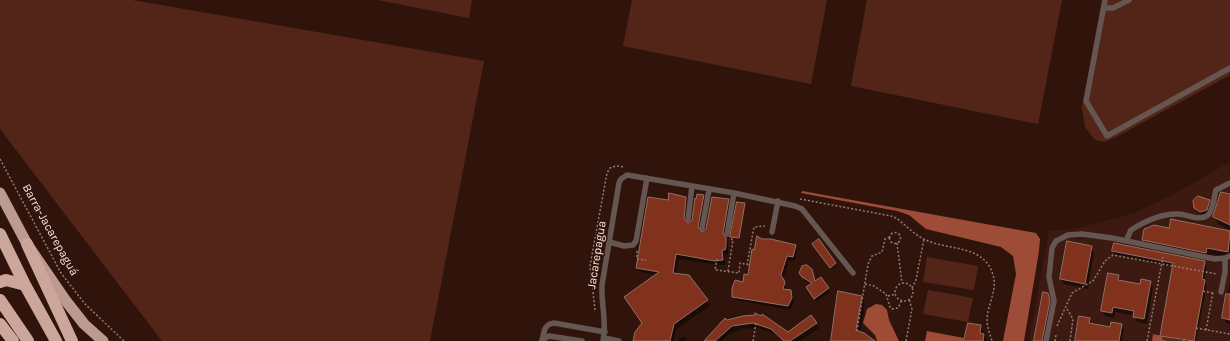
<!DOCTYPE html>
<meta charset="utf-8">
<style>
body{margin:0}
canvas{display:block;background:#30140c}
</style>
<canvas width="1230" height="341"></canvas>
<script>
const context = document.querySelector('canvas').getContext('2d');
context.lineJoin = 'round';
function paint(path, color) { context.fillStyle = color; context.fill(path, 'evenodd'); }
function trace(path, color, width, dash) { context.strokeStyle = color; context.lineWidth = width; context.lineCap = dash ? 'butt' : 'round'; context.setLineDash(dash || []); context.stroke(path); }
function write(font, color, halo, rows, align = 'center') {
  context.font = font + ' Karla,sans-serif'; context.lineWidth = 3; context.setLineDash([]); context.textBaseline = 'middle'; context.strokeStyle = halo; context.fillStyle = color; for (const [text, x, y, turn = 0] of rows) {
    context.save(); context.translate(x, y); context.rotate((+turn || 0) * Math.PI / 180); context.textAlign = isNaN(turn) ? turn : align; if (halo) context.strokeText(text, 0, 0); context.fillText(text, 0, 0); context.restore();
  }
}
paint(new Path2D(`
 M1230,162V341H1029L1049,231L1076,229L1134,213L1171,196Z`), '#3d1a11');
paint(new Path2D(`
 M0,0H132L484,61L430,341H162L0,129Z
 M378,0H472L469,18Z
 M632,0H827L811,84L623,46Z
 M867,0H1062L1038,124L851,86Z
 M1102,0H1230V75L1118,136L1105,142L1095,140L1085,127L1082,107Z
 M927,257L978,266L974,290L923,282Z
 M928,290L973,298L968,322L923,314Z`), '#532518');
paint(new Path2D(`
 M802,191L1036,233L1040,239L1039,251L1024,341H1003L1016,274L1013,256L1001,247L926,229L909,215L897,211L801,193Z
 M876,304L882,305L887,310L889,320L899,341H877L875,335L863,323L867,309Z
 M927,331L964,338L963,341H925Z
 M1153,334L1186,341H1152Z`), '#9d4c37');
paint(new Path2D(`
 M1230,195V230L1218,224L1214,217Z
 M703,196L706,201L701,234L707,229L728,200L731,205L725,239L728,244V255L725,254V265H719L678,259L676,274L688,276L710,306L676,329L674,341H634L643,324L656,275L640,272L637,267L669,201L686,198L689,203L686,223L688,225L693,220ZM685,201H687L684,224H682Z
 M1209,200L1211,204L1208,213L1202,215L1197,212L1195,208Z
 M744,204L739,239L732,238L731,237Z
 M1171,221L1230,232V258L1211,254L1210,259L1147,246L1143,240L1170,229Z
 M761,240L795,246L797,250L795,261L789,260L783,280L786,287L785,290L790,291L793,295L794,303L790,310L736,300L733,296L749,276L755,251Z
 M818,241L836,265L832,269L814,244Z
 M1091,247L1094,252L1088,289L1064,284L1061,279Z
 M1113,251L1204,262L1207,267L1204,280L1207,285L1196,341H1168L1163,340L1161,336L1174,267L1116,255Z
 M802,267L812,270L816,281L821,278L830,292L816,301L809,291L812,284L805,281L800,273Z
 M1118,276L1122,282L1140,285L1150,282L1153,287L1147,324L1137,322L1135,316L1115,312L1114,318L1105,316L1102,311Z
 M1230,282V324L1226,323L1223,318Z
 M1048,295L1050,303L1043,341H1035Z
 M861,297L865,303L860,333L870,341H833Z
 M743,317L788,333L816,324L819,328L800,341H784L775,334L759,328L742,329L728,335L722,341H706L717,326Z
 M1089,319L1092,324L1111,329L1121,325L1124,330L1122,341H1076Z
 M981,326L987,341H965Z
 M684,336L687,341H677Z`), '#0007');
const building = new Path2D(`
 M1221,192L1230,194V225L1213,217Z
 M669,193L686,197L684,219L688,223L692,220L695,198L696,199L697,194L704,195L698,227L702,232L706,229L712,197L729,199L723,233L726,238V246L725,250H722L723,260L715,261L676,254L673,273L689,275L708,300L674,324L670,341H633L635,332L642,323L624,297L659,272L636,268L648,197L668,200Z
 M1198,196L1210,200L1207,210L1200,212L1194,208L1193,201Z
 M737,202L745,203L739,238L730,237Z
 M1171,219L1230,231L1228,252L1207,248L1206,253L1142,240L1144,229L1154,225L1169,228Z
 M757,236L762,239H771L796,245L793,257L787,256L781,275L785,282L783,289L791,290L792,298L788,306L732,297V288L735,280L743,282L744,274L748,275L752,249L754,250Z
 M819,239L836,263L830,268L812,244Z
 M1067,241L1092,246L1085,284L1060,279Z
 M1114,243L1205,261L1202,279L1205,280L1194,341L1160,336L1173,263L1112,251Z
 M807,265L812,269L815,281L821,277L829,288L814,299L806,287L812,283L802,277L799,273L802,266Z
 M1108,273L1119,275L1118,280L1140,284L1141,279L1151,281L1144,319L1133,317L1134,311L1113,307L1112,313L1101,311Z
 M838,291L862,296L856,330L864,333L875,341H831Z
 M1043,292L1048,293L1050,301L1042,341H1034Z
 M1226,294H1230V320L1222,318Z
 M755,313L761,316L762,314L788,332L811,315L817,323L790,341H784L771,329L753,323L732,326L715,341H704L725,318L727,320L743,316L755,315Z
 M1079,316L1090,318L1089,323L1110,327L1111,322L1122,324L1119,341H1075Z
 M968,323L981,325L980,333L984,334L983,341H964Z`);
paint(building, '#80321d');
trace(building, '#936f66', 1);
trace(new Path2D(`
 M0,159L61,273L85,304L124,341
 M800,199L891,216L896,218C906,225 914,235 926,240C949,251 984,244 993,275C998,289 987,306 987,320C987,327 990,334 992,341
 M889.5 238a5.5 5.5 0 1 1 11 0a5.5 5.5 0 1 1-11 0Z
 M897,243L902,283
 M637,251V259L646,260
 M717,259L715,270L739,273L740,263L750,265
 M747,265L754,227L765,226
 M728,271L733,240L731,239
 M895 292a9 9 0 1 1 18 0a9 9 0 1 1-18 0Z
 M865,284L874,286L886,294L890,307L892,309L898,308L902,300
 M912,288L916,280L924,239
 M1203,291L1213,293
 M888,296L896,294
 M1067,309L1073,319L1070,341
 M595,310L590,266L607,173L610,168L616,166L625,167
 M1057,326L1072,293L1093,281L1105,261L1113,255L1217,274
 M1196,328L1230,334
 M1206,330L1213,292
 M857,331L868,264L872,256L882,252L885,239L890,237
 M753,341L756,323
 M906,341L912,309L909,299
 M1055,341L1056,335
 M1147,341L1163,257
 M1184,341V340`), '#927a73', 1.5, [2, 2]);
trace(new Path2D(`
 M1105,0L1086,101L1107,136L1230,68
 M1104,8H1113L1129,0
 M688,219L692,186
 M702,228L709,190
 M772,232L778,201
 M727,234L734,193
 M1126,241L1131,230C1145,221 1162,213 1179,214C1189,215 1201,222 1209,214C1213,209 1214,197 1216,190L1230,183
 M609,242L624,246L633,245L636,241L647,178
 M1221,292L1225,272V258
 M604,338L619,341
 M542,340L549,336L582,341
 M542,341C544,332 544,324 554,323L605,332
 M603,341C607,320 601,306 602,285L619,183L621,179L627,175L734,193L795,206L802,209L853,273
 M1046,341L1054,301L1049,277L1052,248L1056,241L1068,235L1082,234L1112,238L1215,259L1225,258L1230,256`), '#655651', 5.5);
trace(new Path2D(`
 M0,193L27,244L66,301L84,324L103,341`), '#bd9a90', 11);
trace(new Path2D(`
 M0,234L25,285L56,341
 M27,244L72,341
 M0,282L6,280L25,285
 M0,300L28,341
 M0,324L13,341`), '#cca59b', 12);
write('12px', '#f7e3dd', '#30140c', [
 ["Barra-Jacarepaguá",50,230,61],
 ["Jacarepagua",597,255,-81]
]);
</script>
